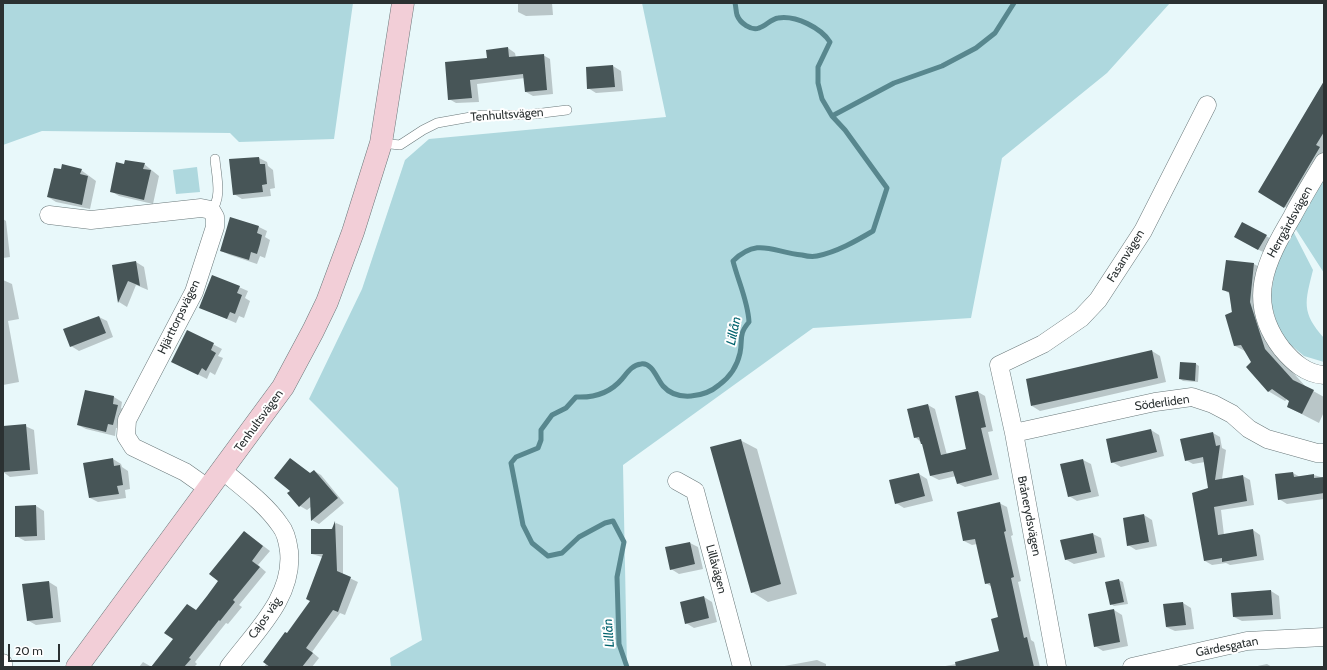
<!DOCTYPE html>
<meta charset="utf-8">
<style>
body{margin:0}
#map{position:relative;width:1327px;height:670px;overflow:hidden;background:#e8f8fa;font-family:Cabin,sans-serif}
canvas{display:block}
.frame{position:absolute;inset:0;border:4px solid #2b3132;pointer-events:none}
.scale{position:absolute;left:8px;top:644px;width:52px;height:18px;box-sizing:border-box;border:2px solid #2b3132;border-top:0;padding-left:5px;font-size:12px;line-height:14px;white-space:nowrap;color:#2b3132;-webkit-text-stroke:3px #fff;paint-order:stroke}
</style>
<div id="map">
<canvas width="1327" height="670"></canvas>
<div class="frame"></div>
<div class="scale">20 m</div>
</div>
<script>
const context = document.querySelector('canvas').getContext('2d');
context.lineJoin = 'round';
function paint(path, color) { context.fillStyle = color; context.fill(path, 'evenodd'); }
function trace(path, color, width, dash) { context.strokeStyle = color; context.lineWidth = width; context.lineCap = dash ? 'butt' : 'round'; context.setLineDash(dash || []); context.stroke(path); }
function write(font, color, halo, rows, align = 'center') {
  context.font = font + ' Cabin,sans-serif'; context.lineWidth = 4; context.setLineDash([]); context.textBaseline = 'middle'; context.strokeStyle = halo; context.fillStyle = color; for (const [text, x, y, turn = 0] of rows) {
    context.save(); context.translate(x, y); context.rotate((+turn || 0) * Math.PI / 180); context.textAlign = isNaN(turn) ? turn : align; if (halo) context.strokeText(text, 0, 0); context.fillText(text, 0, 0); context.restore();
  }
}
paint(new Path2D(`
 M3,3H353L334,139L239,142L230,133L42,131L3,145Z
 M642,3H1170L1107,73L1002,158L971,318L813,328L623,465L627,667H391L390,658L422,640L398,488L309,399L362,289L405,160L429,139L666,117Z
 M197,167L200,192L176,194L173,170Z
 M1324,178V273L1295,228Z
 M1293,231L1313,270C1305,302 1301,312 1324,338V362L1304,356L1285,340L1278,327L1270,300L1277,260Z`), '#aed8de');
paint(new Path2D(`
 M518,3H552L553,15L526,16L518,12Z
 M508,48L515,53L516,58L543,55L550,59L553,94L533,96L526,92L525,78L477,84L479,102L456,103L449,99L488,59Z
 M613,66L621,71L623,91L596,93L588,88Z
 M1324,82V176L1301,216L1259,192Z
 M259,158L267,162L268,166L273,170L275,188L270,189L271,196L242,199L234,194Z
 M144,164L159,176L153,204L119,196L111,191L125,165Z
 M81,170L96,181L90,209L56,202L48,197Z
 M231,218L259,227L267,231L265,237L270,240L265,258L260,256L257,264L230,255L221,251Z
 M3,219L6,221L10,257L3,258Z
 M1266,236L1282,245L1275,258L1251,246Z
 M136,262L144,267L148,290L136,285L127,307L119,302L113,266Z
 M1254,264L1270,273L1266,312L1281,359L1306,387L1324,397V412L1319,423L1288,407L1290,400L1288,398L1285,401L1268,391L1247,352L1235,346L1230,294L1223,289Z
 M213,276L248,291L245,298L250,301L244,318L239,316L236,323L201,308Z
 M3,280L12,284L19,319L8,321L19,382L3,385Z
 M99,317L107,321L113,337L79,351L71,346Z
 M188,331L222,349L218,356L223,358L215,375L210,372L207,379L181,366Z
 M1152,351L1160,356L1166,382L1040,411L1032,406Z
 M1196,364L1199,366L1198,382L1183,381L1180,379Z
 M86,391L114,397L122,402L121,408L126,411L122,429L116,428L115,436L86,429L78,425Z
 M978,392L985,396L993,431L988,432L999,479L965,487L957,483L956,476L939,480L931,476L924,445L915,437L928,405L935,409L947,455L967,450Z
 M25,426L34,430L38,474L10,477L3,472V427Z
 M1151,430L1159,435L1164,456L1121,467L1112,462Z
 M1213,433L1220,437L1222,448L1226,450L1222,479L1243,476L1250,480L1254,505L1221,510L1224,535L1253,530L1260,535L1264,560L1230,565L1226,563L1212,565L1205,561L1210,489L1205,462L1193,464L1186,460Z
 M740,440L757,449L797,594L768,602L752,592Z
 M113,459L121,464L122,467L128,471L130,489L125,490L126,498L98,502L90,498Z
 M291,459L311,474L314,471L321,475L344,503L319,524L312,520L311,507L307,510L300,506L291,490Z
 M1083,460L1091,464L1099,496L1077,501L1069,496Z
 M1293,473L1300,477L1314,475L1324,478V499L1287,504L1279,499Z
 M919,474L927,479L933,501L904,508L896,503Z
 M999,503L1007,507L1013,535L1011,536L1021,581L1018,582L1031,640L1034,642L1040,667H940L967,662L1000,652L999,618L992,587L986,583L977,544L972,545L964,541Z
 M36,506L44,511L45,540L25,541L16,536Z
 M1144,515L1152,520L1157,546L1136,550L1128,545Z
 M336,523L343,526V575L358,582L345,615L340,613L312,652L319,658L312,667H264L311,601L322,557L312,554Z
 M245,532L270,551L258,565L266,572L239,605L242,607L228,624L226,623L195,662L197,664L194,667H152L220,581Z
 M1093,534L1101,538L1105,557L1074,564L1065,559Z
 M690,543L698,547L703,569L679,574L671,569Z
 M1119,580L1123,582L1128,604L1114,606L1111,604Z
 M49,582L57,587L61,622L36,625L27,620Z
 M1271,591L1279,596L1281,619L1242,621L1234,617Z
 M704,597L712,602L717,622L694,628L686,623Z
 M1183,603L1191,608L1194,629L1175,631L1166,627Z
 M1114,610L1122,615L1128,646L1103,651L1095,646Z
 M817,660L826,664V667H779Z
 M143,662L150,666L151,667H139Z
 M1267,664L1272,667H1253Z`), '#0003');
trace(new Path2D(`
 M832,116L894,83L942,66L976,48L995,33L1014,3
 M627,667L619,644L617,577L624,542L613,521L605,523L579,537L562,553L548,556L532,543L523,525L511,463L516,457L538,448L541,440V430L552,415L566,408L576,397C594,398 610,393 622,379C627,373 632,365 641,364C652,362 657,379 663,386C677,402 705,397 719,385C730,377 737,367 740,353C743,339 738,335 749,322C748,301 738,281 733,261C758,237 772,252 802,255C806,256 812,257 817,256C837,252 856,241 873,231L887,188L845,130L832,116L822,99L818,83V67L830,42C821,28 796,15 778,18C771,19 766,26 759,28C751,31 740,23 737,15C736,12 736,7 735,3`), '#58878e', 5);
paint(new Path2D(`
 M508,47L509,57L544,54L547,90L525,92L523,74L470,80L472,98L448,100L445,62L487,58L486,50Z
 M613,65L615,87L587,89L586,67Z
 M1324,81V132L1316,145L1320,147L1284,208L1258,192Z
 M259,157L260,164H265L267,184L262,185L263,192L233,195L229,159Z
 M125,160L145,163L143,169L151,170L144,200L110,192L116,162L124,164Z
 M62,164L82,169L80,174L88,176L82,205L47,197L54,168L61,169Z
 M230,217L259,226L257,233L262,235L260,244L257,254L251,252L249,260L220,251Z
 M1242,222L1267,235L1258,250L1234,237Z
 M1226,260L1254,263L1250,302L1265,349L1293,380L1314,390L1302,414L1287,407L1289,401L1272,389L1268,392L1246,367L1251,362L1241,345L1234,346L1225,315L1232,312L1229,292L1222,290Z
 M136,261L140,286L128,281L118,303L112,265Z
 M212,275L240,286L237,293L242,295L235,314L230,312L227,319L199,308Z
 M99,316L106,333L70,347L63,329Z
 M187,330L214,343L211,350L216,353L206,371L202,368L198,375L171,362Z
 M1152,350L1158,378L1031,406L1026,379Z
 M1180,362L1196,363L1195,381L1179,379Z
 M85,390L114,396L113,404L118,405L113,425L108,424L106,432L77,425Z
 M978,391L986,427L981,428L992,475L957,484L953,471L930,476L922,444H921L919,437L914,438L907,409L928,404L941,455L966,449L955,396Z
 M26,424L30,470L3,472V426Z
 M1151,429L1157,452L1111,463L1106,439Z
 M1213,432L1216,446L1220,445L1215,480L1243,475L1247,501L1214,507L1218,535L1253,529L1257,556L1222,562V558L1204,561L1192,493L1208,488L1203,457L1185,461L1180,439Z
 M741,439L781,584L751,593L710,447Z
 M113,458L114,466L120,465L123,485L117,486L119,494L89,498L83,463Z
 M290,458L310,473L314,470L338,498L311,521L310,497L299,507L287,493L290,491L274,478Z
 M1083,459L1091,492L1068,497L1060,464Z
 M1293,472L1294,477L1314,474V478L1324,477V493L1278,500L1275,474Z
 M919,473L925,496L895,504L889,480Z
 M1000,502L1006,531L1004,532L1014,577L1011,578L1024,638L1027,637L1034,667H956L955,662L999,651L991,619L998,617L990,583L985,584L975,539L963,541L957,512Z
 M36,505L37,536L15,537V506Z
 M1144,514L1149,542L1127,546L1123,518Z
 M335,521L337,571L351,577L338,612L333,610L306,648L313,653L302,667H270L263,662L285,632L287,633L310,601L306,599L323,554H311V529H332Z
 M244,531L263,546L252,561L260,567L233,600L235,602L220,621L219,620L189,658L191,659L184,667H151L173,639L164,633L187,604L196,610L207,596L218,581L209,574Z
 M1093,533L1097,553L1065,560L1060,540Z
 M690,542L695,564L670,570L665,547Z
 M1119,579L1124,602L1110,605L1105,582Z
 M49,581L53,618L27,621L22,584Z
 M1271,590L1273,615L1233,617L1231,593Z
 M704,596L709,618L685,624L680,602Z
 M1183,602L1186,625L1166,627L1163,604Z
 M1114,609L1120,642L1094,647L1088,614Z`), '#475557');
const lane = new Path2D(`
 M381,143L400,145L423,130L437,123L482,115H526L567,110
 M211,210C223,199 216,174 215,159`);
const street = new Path2D(`
 M1324,162C1313,180 1302,198 1292,217C1266,261 1245,301 1282,349C1293,362 1306,374 1324,375
 M49,215L91,220L201,208L211,210L215,217V227L194,292L127,420L126,436L133,447L185,472L209,489
 M1014,433L1155,402L1192,397L1213,404L1232,414L1249,429L1267,439L1317,453H1324
 M222,470C242,487 265,503 280,525C285,531 288,543 289,551C294,597 255,632 229,667
 M677,481L695,491L742,667
 M3,663V667
 M1057,667L1014,433L999,365L1043,344L1081,318L1098,300L1143,231L1207,105
 M1132,667L1247,641L1324,637`);
const secondary = new Path2D(`
 M77,667L283,387L313,331L327,302L353,232L381,143L403,3`);
trace(lane, '#6a787a', 10);
trace(street, '#6a787a', 19);
trace(secondary, '#6a787a', 23);
trace(lane, '#fff', 9);
trace(street, '#fff', 18);
trace(secondary, '#f2ced7', 22);
write('12px', '#2b3132', '#fff', [
 ["Tenhultsvägen",507,115,-4],
 ["Herrgårdsvägen",1290,222,-61],
 ["Fasanvägen",1126,256,-58],
 ["Hjärttorpsvägen",179,317,-64],
 ["Söderliden",1162,403,-8],
 ["Tenhultsvägen",259,421,-54],
 ["Brånerydsvägen",1029,516,79],
 ["Lillåvägen",716,569,75],
 ["Cajos väg",265,618,-55],
 ["Gärdesgatan",1227,647,-11]
]);
write('italic 13px', '#00626d', '#fff', [
 ["Lillån",734,331,-78],
 ["Lillån",609,633,-95]
]);
</script>
